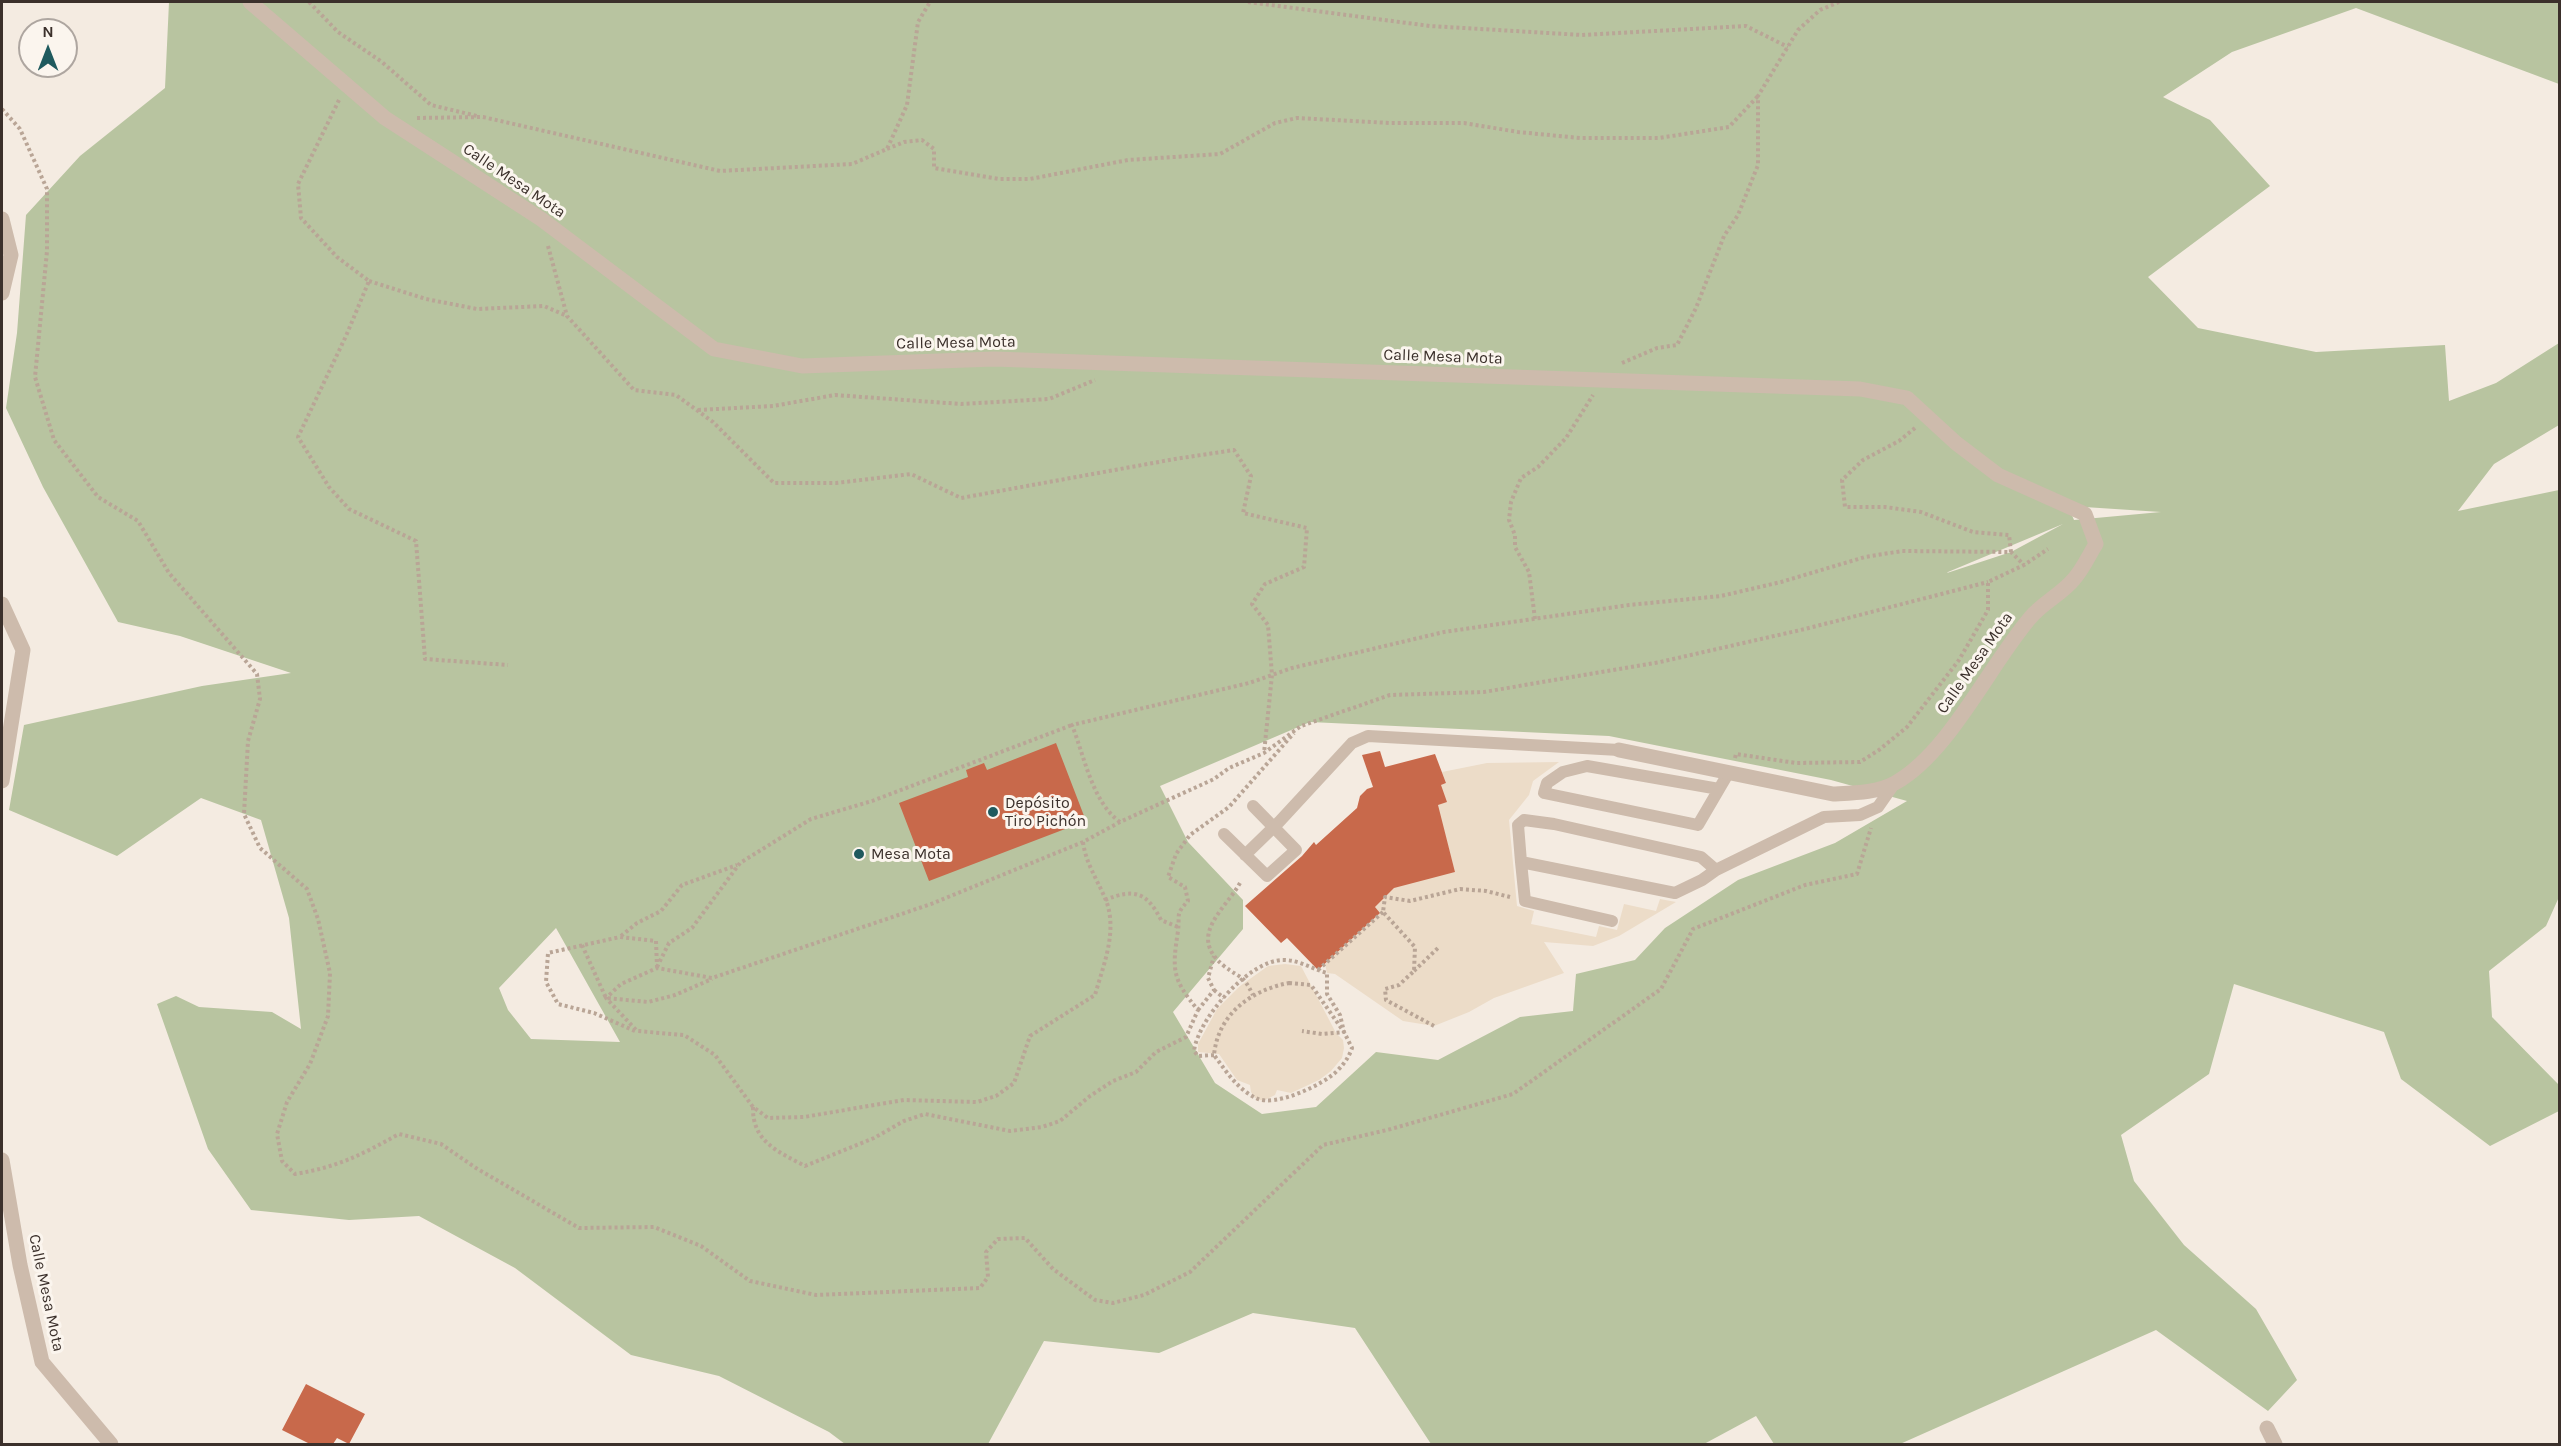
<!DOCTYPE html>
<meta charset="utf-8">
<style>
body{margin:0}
#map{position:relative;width:2561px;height:1446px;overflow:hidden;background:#f4ebe1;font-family:Karla,sans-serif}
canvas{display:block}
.frame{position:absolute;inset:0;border:3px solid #3b302b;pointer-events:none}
.north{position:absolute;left:18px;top:18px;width:60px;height:60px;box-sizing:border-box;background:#fbf5ee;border:2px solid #aea6a0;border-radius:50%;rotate:0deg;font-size:16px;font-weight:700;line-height:24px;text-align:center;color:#3b302b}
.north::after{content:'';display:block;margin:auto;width:21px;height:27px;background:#1f5a5e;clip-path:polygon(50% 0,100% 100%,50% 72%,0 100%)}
</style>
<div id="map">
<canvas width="2561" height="1446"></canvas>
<div class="frame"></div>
<div class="north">N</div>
</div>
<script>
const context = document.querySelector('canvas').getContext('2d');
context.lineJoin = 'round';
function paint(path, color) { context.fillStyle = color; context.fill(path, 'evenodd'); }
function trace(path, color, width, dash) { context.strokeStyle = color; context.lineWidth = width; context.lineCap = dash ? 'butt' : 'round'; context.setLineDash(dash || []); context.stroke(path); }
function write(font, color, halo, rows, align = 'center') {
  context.font = font + ' Karla,sans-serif'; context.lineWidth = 6; context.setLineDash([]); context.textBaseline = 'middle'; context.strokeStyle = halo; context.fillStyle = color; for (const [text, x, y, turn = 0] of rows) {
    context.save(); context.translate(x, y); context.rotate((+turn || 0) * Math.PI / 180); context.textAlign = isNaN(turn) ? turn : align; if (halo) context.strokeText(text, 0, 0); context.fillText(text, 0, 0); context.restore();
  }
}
paint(new Path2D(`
 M169,2H2559V84L2356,8L2232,52L2163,97L2210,120L2270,186L2148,277L2198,328L2316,352L2445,345L2449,401L2496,383L2559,343V425L2494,464L2458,511L2559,490V897L2546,926L2489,971L2492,1017L2559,1085V1111L2490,1146L2401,1079L2384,1032L2234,984L2209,1074L2121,1135L2134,1181L2184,1245L2256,1309L2297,1380L2268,1411L2156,1330L1900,1444H1774L1756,1416L1704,1444H1431L1355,1328L1253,1313L1159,1353L1044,1341L988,1444H845L829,1432L719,1376L631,1355L515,1268L419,1216L349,1220L251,1210L208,1149L157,1004L176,996L199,1007L272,1012L301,1029L289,918L261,820L201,798L117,856L9,810L24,725L202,686L291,673L180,636L118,622L43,487L6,408L17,333L26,215L80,156L165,88ZM2068,506H2069L2161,512L2074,520ZM2063,524L2011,552L1947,573L1948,572ZM1310,722L1609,736L1831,780L1907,801L1835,843L1738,880L1665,928L1635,960L1576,974L1573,1011L1520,1017L1438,1060L1376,1052L1316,1107L1262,1114L1215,1083L1173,1012L1243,929V900L1188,842L1160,786ZM556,928L620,1042L531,1039L508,1010L499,988Z`), '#b8c4a0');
paint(new Path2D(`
 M1559,762L1533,781L1529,795L1509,820L1517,906L1534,911L1531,924L1596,937L1599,926L1617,930L1624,904L1656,911L1660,899L1676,902L1619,936L1593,946L1544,942L1564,973L1494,998L1469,1012L1434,1026L1403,1021L1335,974L1327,973L1325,964L1379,913L1375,907L1401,881L1455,872L1437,805L1441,785L1446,783L1442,772L1487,763Z
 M1285,964L1301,966L1336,1033L1343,1040L1344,1048L1342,1058L1331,1071L1319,1080L1291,1093L1277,1090L1275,1095L1263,1101L1255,1098L1251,1092L1250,1085L1237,1080L1219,1054L1198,1052V1044L1217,1009L1240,986L1268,966Z`), '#ecdcc8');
paint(new Path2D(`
 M1056,743L1086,821L929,881L899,803L968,777L966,770L984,763L987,770Z
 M1380,751L1385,767L1435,754L1446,783L1441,785L1447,802L1438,805L1455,872L1394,888L1375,907L1380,913L1318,970L1287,938L1281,943L1245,906L1302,856L1314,842L1316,845L1357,808L1360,796L1367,789L1373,787L1362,755Z
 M306,1384L365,1414L349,1444L337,1438L333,1444H310L282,1430Z`), '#c8694b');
trace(new Path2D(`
 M309,2L338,32L382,62L431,105L477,116
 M1248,2L1430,26L1582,35L1746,26L1788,47
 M339,100L298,184L301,218L337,257L369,281L346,336L298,437L329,487L349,509L416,541L425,659L508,665
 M2,109L20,129L47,189V251L35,377L54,440L98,497L138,521L169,573L257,674L260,699L248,741L244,814L260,848L307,889L318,919L330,973L328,1016L310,1064L287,1102L277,1134L282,1161L295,1174C338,1167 361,1155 399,1134L441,1144L476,1168L579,1228L654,1227L701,1246L750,1281L816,1295L980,1288L988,1277L986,1252L998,1239L1025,1238L1053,1269L1095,1300L1113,1303L1144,1295L1190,1272L1323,1145L1391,1129L1513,1094L1661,989L1693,929L1805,885L1857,874L1871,828
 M417,118L483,117L720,171L852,164L887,149L907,105L918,22L930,2
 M887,149L904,142L922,140L934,149V168L999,179H1030L1128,160L1220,154L1275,123L1297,118L1390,123H1464L1518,132L1580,138H1659L1729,127L1758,96
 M548,246L567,316L634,390L676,395L713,422L774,483H836L911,474L961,498L1175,459L1234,450L1251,476L1243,513L1307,528L1304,567L1265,584L1252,604L1268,625L1272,675L1264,753
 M369,281L426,299L477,309L544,306L567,316
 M1622,363L1657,348L1677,345L1696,308L1724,236L1738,215L1758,165V96L1798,30L1820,10L1839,2
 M698,410L773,406L835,395L961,404L1049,399L1095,380
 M1915,428L1899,441L1863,460L1842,480L1845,507H1885L1921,512L1973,532L2009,535L2011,552
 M1535,619L1529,572L1515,547V535L1509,520L1511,502L1521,478L1538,467L1566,438L1593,395
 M1735,758L1736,754L1796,763L1860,762L1879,750L1907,727L1959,660L1988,610V582L2024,565L2048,549
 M1120,822C1092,802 1084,755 1072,725L1249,683L1292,668L1444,632L1629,605L1721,596L1781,582L1865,557L1902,551L2011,552L2024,565
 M1083,842C1086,865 1099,882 1107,903C1117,934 1103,966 1095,995L1030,1036L1014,1083L996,1096L977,1102L904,1100L804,1117L768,1118L753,1107L715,1055L684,1035L637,1031L606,998L621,984L657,968L712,978L931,904L1083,842L1120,822L1214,779L1229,768L1264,753L1301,726L1390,695L1484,692L1660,662L1805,629L1988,582
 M1240,883C1224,911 1187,936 1224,966C1242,980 1242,973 1253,995
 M1105,900C1134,888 1147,892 1161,920L1178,927
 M621,936L637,923L661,911L682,885L737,865
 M582,945L606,998L648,1002L675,995L712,979
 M657,967L669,943L692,928L740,863L811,819L872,801L1072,725
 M1318,970L1383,912
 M1414,971L1439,947
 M1289,983L1311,985L1344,1032L1352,1048C1349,1057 1344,1064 1337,1071C1323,1085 1274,1108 1256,1098C1237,1089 1226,1071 1214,1055C1218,1014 1251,990 1289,983Z
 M1214,990L1224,998
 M1198,1010L1214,990L1208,978L1214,956
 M1434,1026L1386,1000L1385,989L1399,985L1414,971L1415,947L1383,912L1385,897L1410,901L1460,889L1486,891L1510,897
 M635,1031L594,1013L558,1004L546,982L548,953L620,937L656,941L657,967
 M1214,1055L1198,1056L1194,1051C1198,1019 1249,960 1283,960C1300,960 1312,969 1327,973V994L1340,1015L1344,1032L1322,1034L1302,1031
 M753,1107C752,1142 779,1152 805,1166L874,1138L904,1121L925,1114L1010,1131L1042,1127L1060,1121L1090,1096L1113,1081L1136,1072L1156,1052L1186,1037L1198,1010C1172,979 1172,970 1178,931C1180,914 1175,915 1188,901L1185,887L1168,877L1176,854L1190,835L1229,807L1294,733`), '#b9a596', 4, [3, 3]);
trace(new Path2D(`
 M1719,789L1587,766L1563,772L1547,783L1544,793L1698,825L1729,772
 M1224,834L1267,876L1296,850L1253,806
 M1245,855L1279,822L1352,743L1368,736L1619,750
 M1521,862L1525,901L1612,921
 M1716,870L1701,857L1554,824L1524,820L1518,825L1521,862L1675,893L1702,880L1716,870L1824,817L1860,815L1878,807L1894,784`), '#cdbbac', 12);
trace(new Path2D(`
 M250,2L385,118L541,219L714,349L802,366L994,359L1860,389L1907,398L1956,443L1998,475L2085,514L2096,544C2089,555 2083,569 2074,579C2062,594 2042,603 2030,618C1989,666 1949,753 1895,783C1877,793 1854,793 1833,794L1619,750
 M2,219L11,255L2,293
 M2,604L23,650L2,781
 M2,1160L20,1265L42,1362L111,1444
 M2267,1428L2275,1444`), '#cdbbac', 15);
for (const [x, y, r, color] of [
 [993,812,6,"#1f5a5e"],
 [859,854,6,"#1f5a5e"]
]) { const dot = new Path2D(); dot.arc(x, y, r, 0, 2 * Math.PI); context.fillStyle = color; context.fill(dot); trace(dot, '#fbf5ee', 2); }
write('16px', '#3b302b', '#fbf5ee', [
 ["Calle Mesa Mota",514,181,34],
 ["Calle Mesa Mota",956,343,-1],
 ["Calle Mesa Mota",1443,357,2],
 ["Calle Mesa Mota",1975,663,-55],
 ["Calle Mesa Mota",46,1293,78]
]);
write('16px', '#3b302b', '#fbf5ee', [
 ["Depósito",1005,803],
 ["Tiro Pichón",1005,821],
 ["Mesa Mota",871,854]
], 'left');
</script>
